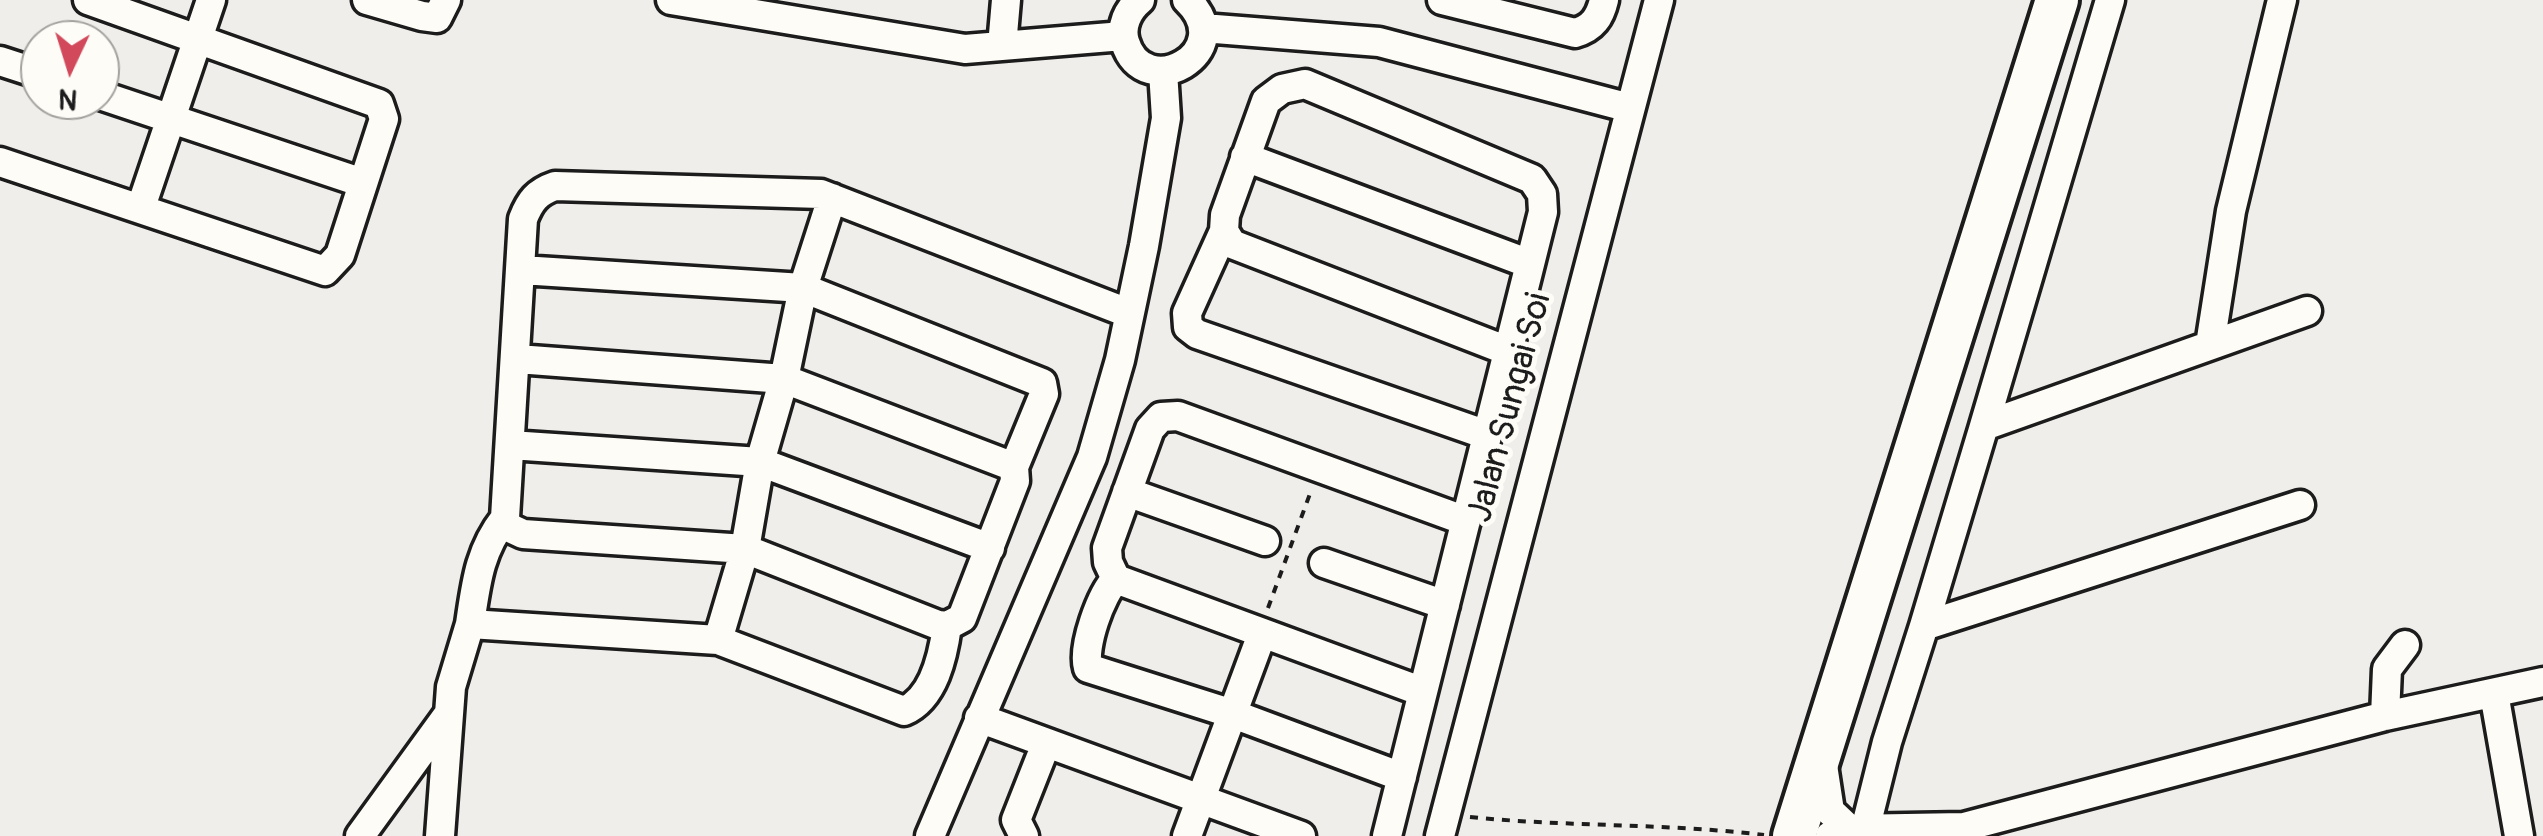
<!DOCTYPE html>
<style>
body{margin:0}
#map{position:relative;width:2543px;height:836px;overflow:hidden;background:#f0eeea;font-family:Pangolin,sans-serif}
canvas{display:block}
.north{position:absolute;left:20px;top:20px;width:100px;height:100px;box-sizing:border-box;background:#fdfcf7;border:2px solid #a3a29f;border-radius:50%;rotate:184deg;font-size:28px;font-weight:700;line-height:40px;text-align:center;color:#1c1c1c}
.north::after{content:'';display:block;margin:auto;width:35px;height:45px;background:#d1495b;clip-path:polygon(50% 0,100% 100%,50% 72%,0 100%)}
</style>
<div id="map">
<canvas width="2543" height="836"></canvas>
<div class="north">N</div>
</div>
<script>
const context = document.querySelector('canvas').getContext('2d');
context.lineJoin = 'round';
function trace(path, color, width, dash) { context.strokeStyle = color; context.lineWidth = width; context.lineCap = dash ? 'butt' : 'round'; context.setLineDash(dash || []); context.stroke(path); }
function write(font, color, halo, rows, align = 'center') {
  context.font = font + ' Pangolin,sans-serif'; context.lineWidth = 10; context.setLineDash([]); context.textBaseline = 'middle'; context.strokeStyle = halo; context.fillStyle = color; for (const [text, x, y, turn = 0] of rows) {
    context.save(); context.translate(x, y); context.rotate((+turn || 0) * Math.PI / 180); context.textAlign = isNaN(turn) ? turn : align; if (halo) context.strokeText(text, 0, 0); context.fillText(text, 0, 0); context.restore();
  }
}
const minor = new Path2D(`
 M367,0L422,16L437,18L446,0
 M671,0L965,49L1123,36
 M1140,0C1128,10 1120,26 1125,42C1144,105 1241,52 1187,0
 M1442,0L1575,33C1593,28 1600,17 1604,0
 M1203,28L1379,42L1630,108
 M1002,46L1006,0
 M0,61L40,74
 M100,95L363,183
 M1245,157L1530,264
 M0,162L325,271L340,255L384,119L379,104L88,0
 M141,207L211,0
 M1224,231L1187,313L1188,327L1197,334L1487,435
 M521,270L803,288L1042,383L1044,394L1014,467
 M2210,345L2231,211L2282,0
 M517,359L784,379L1014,467L1015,481L962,618L947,626
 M1984,426L2110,0
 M510,445L760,462L990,548
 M1127,492L1265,541
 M505,518L508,527L523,534L745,549L938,625L947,626
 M1324,563L1445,605
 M1116,579C1101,594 1082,647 1088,668L1233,714L1402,777
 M947,626C943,656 934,698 904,711L718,640L470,624C476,584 479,551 505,518L523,219C530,201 537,192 555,186L821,194L1128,313
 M1924,626L1984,426L2307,311
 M718,640L745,549L760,462L784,379L803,288L832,198
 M1423,692L1116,579L1108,562L1107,548L1150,429L1161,417L1178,416L1466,521
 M2494,693L2519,836
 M2385,716L2387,669L2405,645
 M979,718L1301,836
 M1823,765L1830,811L1849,829
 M1865,830L1887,742L1924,626L2300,505
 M360,836L447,716
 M440,836L451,687L470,624
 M930,836L1092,457L1120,360L1144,246L1166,118L1163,71
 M1024,836L1016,820L1046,744
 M1187,836L1262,634
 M1387,836L1543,212L1542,194L1532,179L1305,84L1282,89L1266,101L1225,215L1224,231L1232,244L1508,351
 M1440,836L1659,0
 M1830,836L1849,829L1964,827L2385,716L2543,682`);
const highway = new Path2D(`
 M1794,836L2057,0`);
trace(minor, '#1c1c1c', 35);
trace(highway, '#1c1c1c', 50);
trace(new Path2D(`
 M1268,608L1311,491
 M1470,817C1568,827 1665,823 1764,835`), '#1c1c1c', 4, [8, 8]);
trace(minor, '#fdfcf7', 28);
trace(highway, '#fdfcf7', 42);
write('35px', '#1c1c1c', '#fdfcf7', [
 ["Jalan Sungai Soi",1511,408,-75]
]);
</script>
